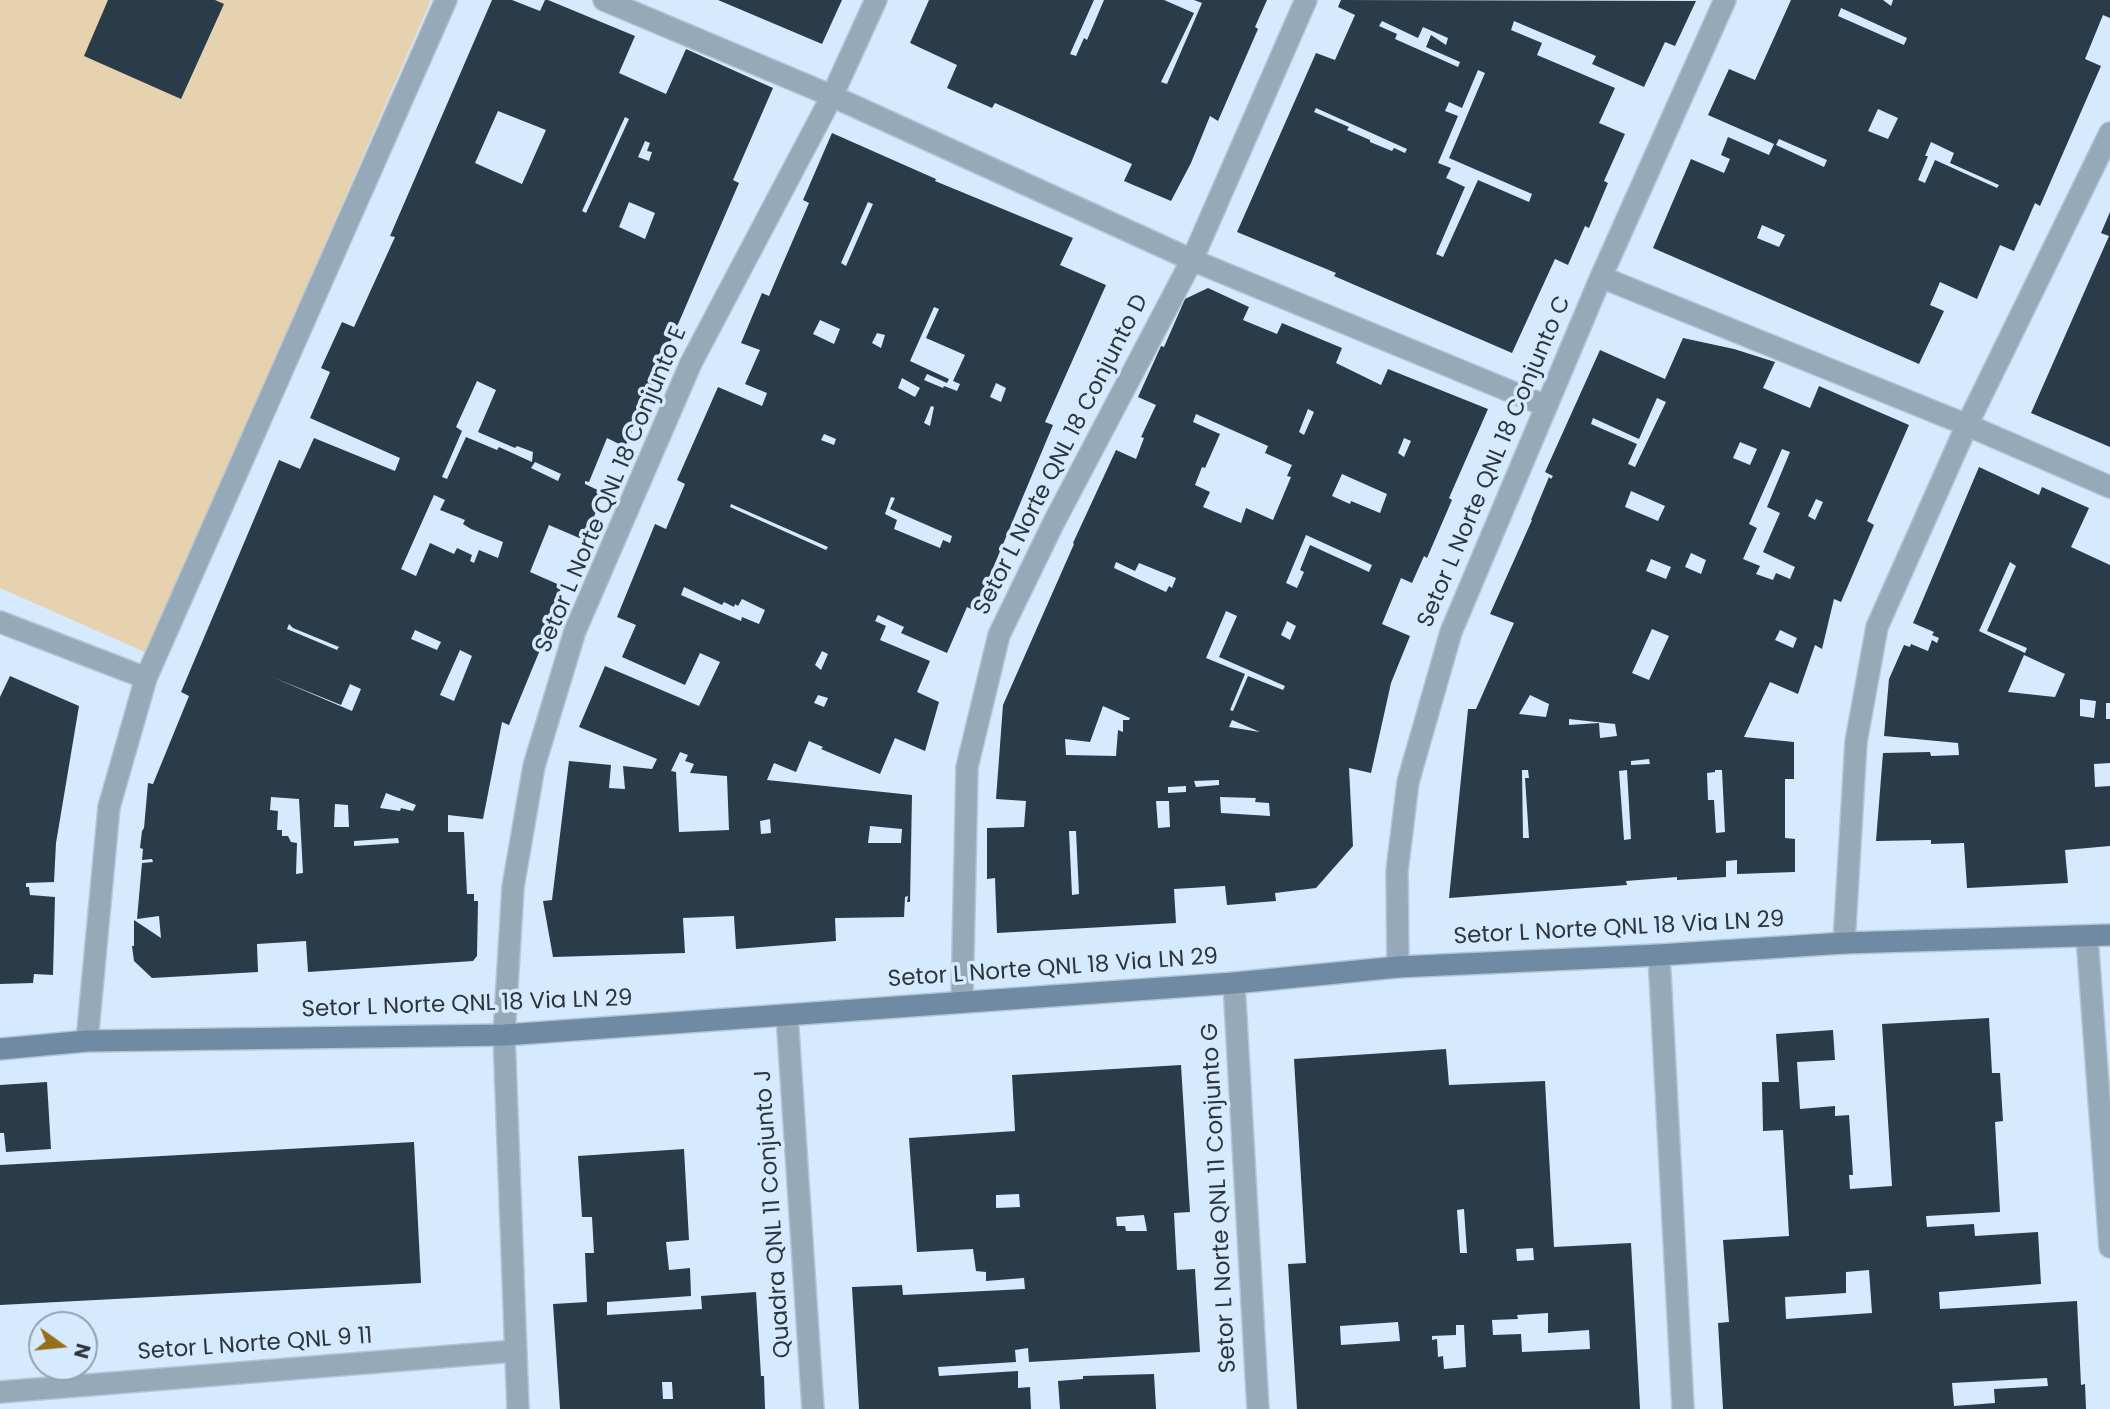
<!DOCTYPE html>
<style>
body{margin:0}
#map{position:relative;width:2110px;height:1409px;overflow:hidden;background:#d5eafe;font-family:Poppins,sans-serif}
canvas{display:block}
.north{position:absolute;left:28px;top:1311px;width:70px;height:70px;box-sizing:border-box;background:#d5eafe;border:2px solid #92a2b1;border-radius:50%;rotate:105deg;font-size:19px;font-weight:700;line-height:28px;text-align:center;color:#2d353d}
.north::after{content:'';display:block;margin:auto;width:24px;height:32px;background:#976f1a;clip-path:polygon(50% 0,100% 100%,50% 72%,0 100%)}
</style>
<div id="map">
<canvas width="2110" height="1409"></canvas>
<div class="north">N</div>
</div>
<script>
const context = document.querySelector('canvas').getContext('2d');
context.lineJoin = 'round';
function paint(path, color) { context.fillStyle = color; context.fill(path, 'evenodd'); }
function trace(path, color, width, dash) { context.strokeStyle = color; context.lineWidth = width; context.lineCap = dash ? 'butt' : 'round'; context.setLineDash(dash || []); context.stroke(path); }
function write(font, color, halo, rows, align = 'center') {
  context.font = font + ' Poppins,sans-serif'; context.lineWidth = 7; context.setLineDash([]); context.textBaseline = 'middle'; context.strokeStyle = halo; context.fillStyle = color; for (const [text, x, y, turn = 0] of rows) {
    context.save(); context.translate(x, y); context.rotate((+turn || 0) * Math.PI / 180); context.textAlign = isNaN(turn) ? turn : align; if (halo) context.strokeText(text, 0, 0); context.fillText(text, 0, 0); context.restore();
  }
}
paint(new Path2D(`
 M0,0H431L147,653L0,588Z`), '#e7d2b0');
paint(new Path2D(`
 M108,0H215L224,4L181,99L84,56Z
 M492,0H512L540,11L545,0H548L635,36L619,73L666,94L686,49L773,88L733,180L739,183L625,447L607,438L589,482L585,481V484L604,493L584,540L549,525L530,572L562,586L542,632L547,633L509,725L502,722L483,819L448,815V832H464L467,894H474V901H478L477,956L473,961L308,972L306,941L257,944L258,972L152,978L134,961L132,946H134V920L161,938L159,916L137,919L142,863L153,862L152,859L142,860L143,849L140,848L142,831L144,828L148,783L153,784L189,696L181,692L279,460L300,469L314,438L395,471L400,458L310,418L330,372L321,368L342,322L354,327L395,237L390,236ZM498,111L546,130L522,184L475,163ZM625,117L629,119L586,213L582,211ZM645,141L650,143L647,151L652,152L649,161L638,157ZM629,202L655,213L645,239L619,227ZM477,381L496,390L478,432L515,448L517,446L533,452L532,462L499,447L497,450L466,437L447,479L442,477L462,431L456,427ZM535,462L561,474L558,481L531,468ZM434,495L445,500L440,510L465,520L463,524L471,529L503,542L498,558L479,550L474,563L470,561L472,555L457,548L454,554L430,543L416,576L401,569ZM289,624L293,628L339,647L337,650L287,629ZM415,630L441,642L437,650L411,639ZM460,650L472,656L454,701L440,695ZM272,677L341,705L350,684L361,689L352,711ZM386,793L416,805L413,811L401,808L400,811L380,808ZM271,797L299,799L303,873L296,874L297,843L291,842L288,836H282V830H277L278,811L270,810ZM335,804L348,805L349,827H334ZM398,838L399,843L354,846V841Z
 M718,0H842L822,44Z
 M929,0H1094L1070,54L1076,56L1084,38L1087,40L1104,0H1164L1194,13L1161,82L1167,84L1202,3L1194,0H1267L1255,27L1258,29L1218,121L1210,116L1191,163L1171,201L1124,181L1132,164L995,103L992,108L947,88L957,65L910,43Z
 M1341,0L1696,1L1675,46L1665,42L1644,87L1592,64L1596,56L1514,21L1511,30L1542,43L1537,55L1615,88L1599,123L1625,134L1604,181L1608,183L1589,228L1585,226L1568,265L1555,259L1512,353L1334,276L1336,273L1237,232L1316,53L1335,60L1355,15L1338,7ZM1382,21L1418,38L1423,27L1448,38L1446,45L1431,35L1426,47L1460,62L1458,67L1395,39L1397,34L1379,26ZM1478,70L1485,73L1449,158L1532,194L1529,202L1478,180L1443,257L1436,254L1465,187L1446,178L1451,168L1438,163L1458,116L1445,111L1449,102L1462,108ZM1316,108L1407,149L1405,153L1394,148L1392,151L1370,142V140L1347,130L1349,127L1314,112Z
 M1791,0H1883L1891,6L1893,0H2110V18L2103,15L2085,59L2101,66L2040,206L2035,203L2014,251L2000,245L1977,299L1940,282L1930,305L1944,311L1919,364L1653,248L1691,159L1724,173L1730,159L1721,155L1728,137L1769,155L1774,144L1708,115L1729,69L1755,80ZM1841,8L1907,38L1904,45L1838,16ZM1878,109L1898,118L1888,139L1868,131ZM1779,139L1827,160L1824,167L1776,145ZM1931,142L1954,153L1950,163L1999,185L1997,188L1935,160L1925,183L1918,180L1928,156H1925ZM1762,225L1785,235L1779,247L1757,238Z
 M832,133L936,179L935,181L1073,238L1060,265L1106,285L1045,422L1053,425L975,611L967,607L947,653L901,633L904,627L878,615L875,621L886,626L880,640L930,661L917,692L939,702L925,751L895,738L880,774L821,749L823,747L809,741L796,772L774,763L767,780L912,795L910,902H907L908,896L905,897L904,917L835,918L836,941L736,949L734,916L683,918L685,953L553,957L543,901L552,900L569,761L611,765L609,788L625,789L623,766L652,769L657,759L579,727L605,666L699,706L720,662L700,653L685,685L622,657L636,625L617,617L655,524L666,529L685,484L677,480L718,387L762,406L767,393L745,384L760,350L741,343L762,293L769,296L780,270L809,203L803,200ZM868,202L873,204L846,266L841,263ZM934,307L939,309L926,338L965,355L953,381L960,384L957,391L944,386L943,388L924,380L927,374L947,383L949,379L910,361ZM820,320L840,329L834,344L813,334ZM877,333L885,335L881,348L872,343ZM902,378L920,388L915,397L898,388ZM996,383L1006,388L1001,402L990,397ZM931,406L934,407L930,426L924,423ZM824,434L836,439L834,445L821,440ZM891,497L895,498L890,509L952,536L950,543L943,540L940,548L894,529L897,520L885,514ZM731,504L828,547L826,550L730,507ZM684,587L722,605L724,602L734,607L735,604L738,606L742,599L765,610L759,624L742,617L741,621L681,595ZM822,651L828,654L821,670L815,665ZM818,695L828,698L824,707L814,703ZM680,752L688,755L685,761L694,764L690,773L727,776L729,830L679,832L676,772L671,771ZM770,819L771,833L761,834L760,821ZM870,826L902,829L901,843H868Z
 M2110,212V447L2031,413L2109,236L2101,233Z
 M1208,288L1249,307L1243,320L1277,334L1282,323L1342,348L1336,363L1381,385L1388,369L1488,409L1449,498L1452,500L1427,558L1424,556L1412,583L1401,578L1382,624L1410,636L1391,683L1371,773L1349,768L1353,846L1316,888L1275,893L1276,901L1227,905L1225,886L1174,889L1176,923L997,933L995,878L987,879V828L1024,827L1026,801L996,799L1003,705L1074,544L1073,543L1116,450L1136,459L1144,438L1141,437L1156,405L1138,397L1161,346L1164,347L1185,299ZM1308,409L1314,412L1304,435L1299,432ZM1196,414L1268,446L1265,453L1292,465L1287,476L1291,477L1273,520L1246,508L1241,523L1203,507L1210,492L1195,485L1202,467L1205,468L1220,434L1193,422ZM1404,438L1411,441L1404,457L1398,453ZM1342,474L1387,494L1380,513L1351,501L1350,504L1332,496ZM1306,535L1372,565L1369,572L1310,545L1300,570L1304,572L1297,588L1286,583ZM1116,562L1135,571L1139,563L1176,578L1172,588L1169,586L1166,592L1114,568ZM1226,611L1237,616L1219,657L1285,686L1283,690L1248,676L1233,711L1230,710L1245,674L1206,658ZM1287,621L1296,626L1290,640L1281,635ZM1103,706L1130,718L1129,720H1123V732L1118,730L1116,756L1066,755L1065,739L1090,742ZM1232,720L1260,732L1229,727ZM1219,780V785L1196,787L1194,781ZM1186,786V792L1168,793V787ZM1220,797L1256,798L1255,802L1269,803L1270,816L1221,813ZM1156,801H1169L1170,827L1158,828ZM1069,831H1076L1079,894L1072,895Z
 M1683,338L1734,349L1775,362L1763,388L1810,408L1819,386L1909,425L1867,521L1874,525L1841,602L1834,599L1822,649L1815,645L1798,694L1770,682L1744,737L1794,742V779H1785V838L1795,839V872L1737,874V860L1726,861V877L1677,880V877L1626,881L1627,885L1449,898L1468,709H1476L1514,623L1490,614L1532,520H1531L1549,477L1551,479L1553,476L1545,472L1600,350L1665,379ZM1657,398L1666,402L1635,467L1628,464L1637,444L1591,424L1593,418L1639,439ZM1740,442L1757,449L1750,465L1733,458ZM1782,449L1790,452L1767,507L1780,513L1763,552L1795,567L1790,579L1776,573L1773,580L1756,574L1760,566L1743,559L1757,528L1749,524ZM1631,491L1665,506L1658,521L1625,507ZM1816,499L1823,502L1815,520L1808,516ZM1691,553L1706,560L1701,574L1685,567ZM1651,559L1671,567L1666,579L1646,571ZM1652,629L1669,636L1649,680L1632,673ZM1780,630L1797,638L1793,648L1775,640ZM1530,695L1549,704L1546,717L1519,714ZM1569,719L1615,724L1617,736L1600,738L1599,723L1569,725ZM1649,759L1650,764L1631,765V761ZM1522,770H1528L1529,778H1525L1529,838H1523ZM1627,770L1631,839L1624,840L1619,771ZM1715,770H1722L1725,832L1716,833L1714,800H1708L1707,773L1715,772Z
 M1979,467L2039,495L2042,487L2089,508L2071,547L2110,565V703H2106V719H2110V763L2094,764L2095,787L2110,786V846L2065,850L2068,883L1967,888L1964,843L1931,844V840L1876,841L1883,753L1930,752L1931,756L1959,755L1958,743L1884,736L1889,679L1904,645L1910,647L1911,644L1928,651L1932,640L1937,643L1939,638L1932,635L1934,632L1913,623ZM2010,562L2016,566L1987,631L2027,648L2025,653L1979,631ZM2024,655L2065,674L2055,697L2008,692ZM2080,699L2096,701L2094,718L2080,716Z
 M10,676L79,706L56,843L54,882L26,883V887H29L30,895L55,897L53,975L34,974L33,983L0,984V697Z
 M1989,1018L1992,1073H2000L2003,1121L1995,1122L2000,1212L1926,1216L1927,1227L1974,1224L1975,1236L2038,1232L2041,1284L1939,1292L1940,1309L2077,1301L2081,1385L2085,1384L2086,1409H1723L1718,1323L1729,1322L1723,1240L1789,1236L1783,1130L1763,1131L1762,1082H1779L1776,1034L1833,1030L1835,1060L1797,1062L1800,1109L1835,1106V1116L1849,1115L1853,1175H1849L1850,1189L1892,1186L1882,1024ZM1869,1270L1872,1313L1786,1319L1785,1297L1846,1293V1272ZM2047,1378L2048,1386L1994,1389L1995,1403L1954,1406L1952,1383Z
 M1446,1049L1449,1085L1545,1081L1554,1247L1631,1243L1640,1409H1297L1288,1264L1306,1263L1294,1059ZM1464,1209L1467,1253H1460L1457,1210ZM1533,1248L1534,1260L1517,1261L1516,1249ZM1548,1313V1333L1589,1330L1590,1349L1522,1352L1521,1334L1493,1335L1492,1320L1518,1319L1517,1315ZM1398,1322L1400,1341L1341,1345L1340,1326ZM1456,1325H1464L1466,1367L1444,1369L1443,1356L1438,1357L1437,1339L1432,1340V1336L1456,1335Z
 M1181,1065L1190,1212L1174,1213L1177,1270L1195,1269L1200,1352L1029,1362L1028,1348L1015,1350L1016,1362L938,1367L939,1376L1018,1371V1388L1030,1387L1031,1409H859L852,1287L902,1285L903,1295L1025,1289L1024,1278L986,1281V1272L976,1271L973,1249L917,1252L909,1138L1015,1131L1012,1075ZM1019,1194L1020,1207L996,1208V1195ZM1144,1215L1147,1231H1126L1125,1226H1117L1116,1217Z
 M47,1082L51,1149L6,1152L4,1133H0V1085Z
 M414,1142L421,1283L0,1305V1165Z
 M684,1149L689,1240L666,1242L669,1270L690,1268L691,1296L607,1302V1315L702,1309L701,1296L756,1292L761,1376H764L765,1409H560L553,1304L587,1302L585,1253H594L592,1217H582L578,1156ZM662,1382H672L673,1399H663Z
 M1154,1374L1156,1409H1060L1058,1381L1083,1379V1376Z`), '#2a3b4a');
const street = new Path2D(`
 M604,0L832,96L1192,260L1546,406
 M1601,277L1967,425L2110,487
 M0,622L146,678
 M2087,937L2110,1247
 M1844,943L1856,742L1877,627L1967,425L2110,133
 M1659,955L1683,1409
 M1398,967L1397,871L1408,782L1451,632L1601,277L1725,0
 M1234,983L1258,1409
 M962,1001L967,767L999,635L1054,522L1192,260L1306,0
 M787,1015L813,1409
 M87,1041L109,807L146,678L446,0
 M0,1392L515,1351
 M518,1409L504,1035L513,887L534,766L575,631L691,363L832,96L876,0`);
const secondary = new Path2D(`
 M0,1049L87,1041L504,1035L1234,983L1398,967L1659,955L1844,943L2110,935`);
trace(street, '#b3c6d7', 24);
trace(secondary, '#b3c6d7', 24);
trace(street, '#96a9b9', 21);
trace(secondary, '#6f8aa2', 21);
write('23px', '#2d353d', '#d5eafe', [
 ["Setor L Norte QNL 18 Conjunto D",1062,455,-63],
 ["Setor L Norte QNL 18 Conjunto C",1495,462,-67],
 ["Setor L Norte QNL 18 Conjunto E",612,490,-67],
 ["Setor L Norte QNL 18 Via LN 29",1619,929,-3],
 ["Setor L Norte QNL 18 Via LN 29",1053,969,-4],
 ["Setor L Norte QNL 18 Via LN 29",467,1005,-2],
 ["Setor L Norte QNL 11 Conjunto G",1220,1198,-93],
 ["Quadra QNL 11 Conjunto J",774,1214,-94],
 ["Setor L Norte QNL 9 11",255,1345,-4]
]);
</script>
